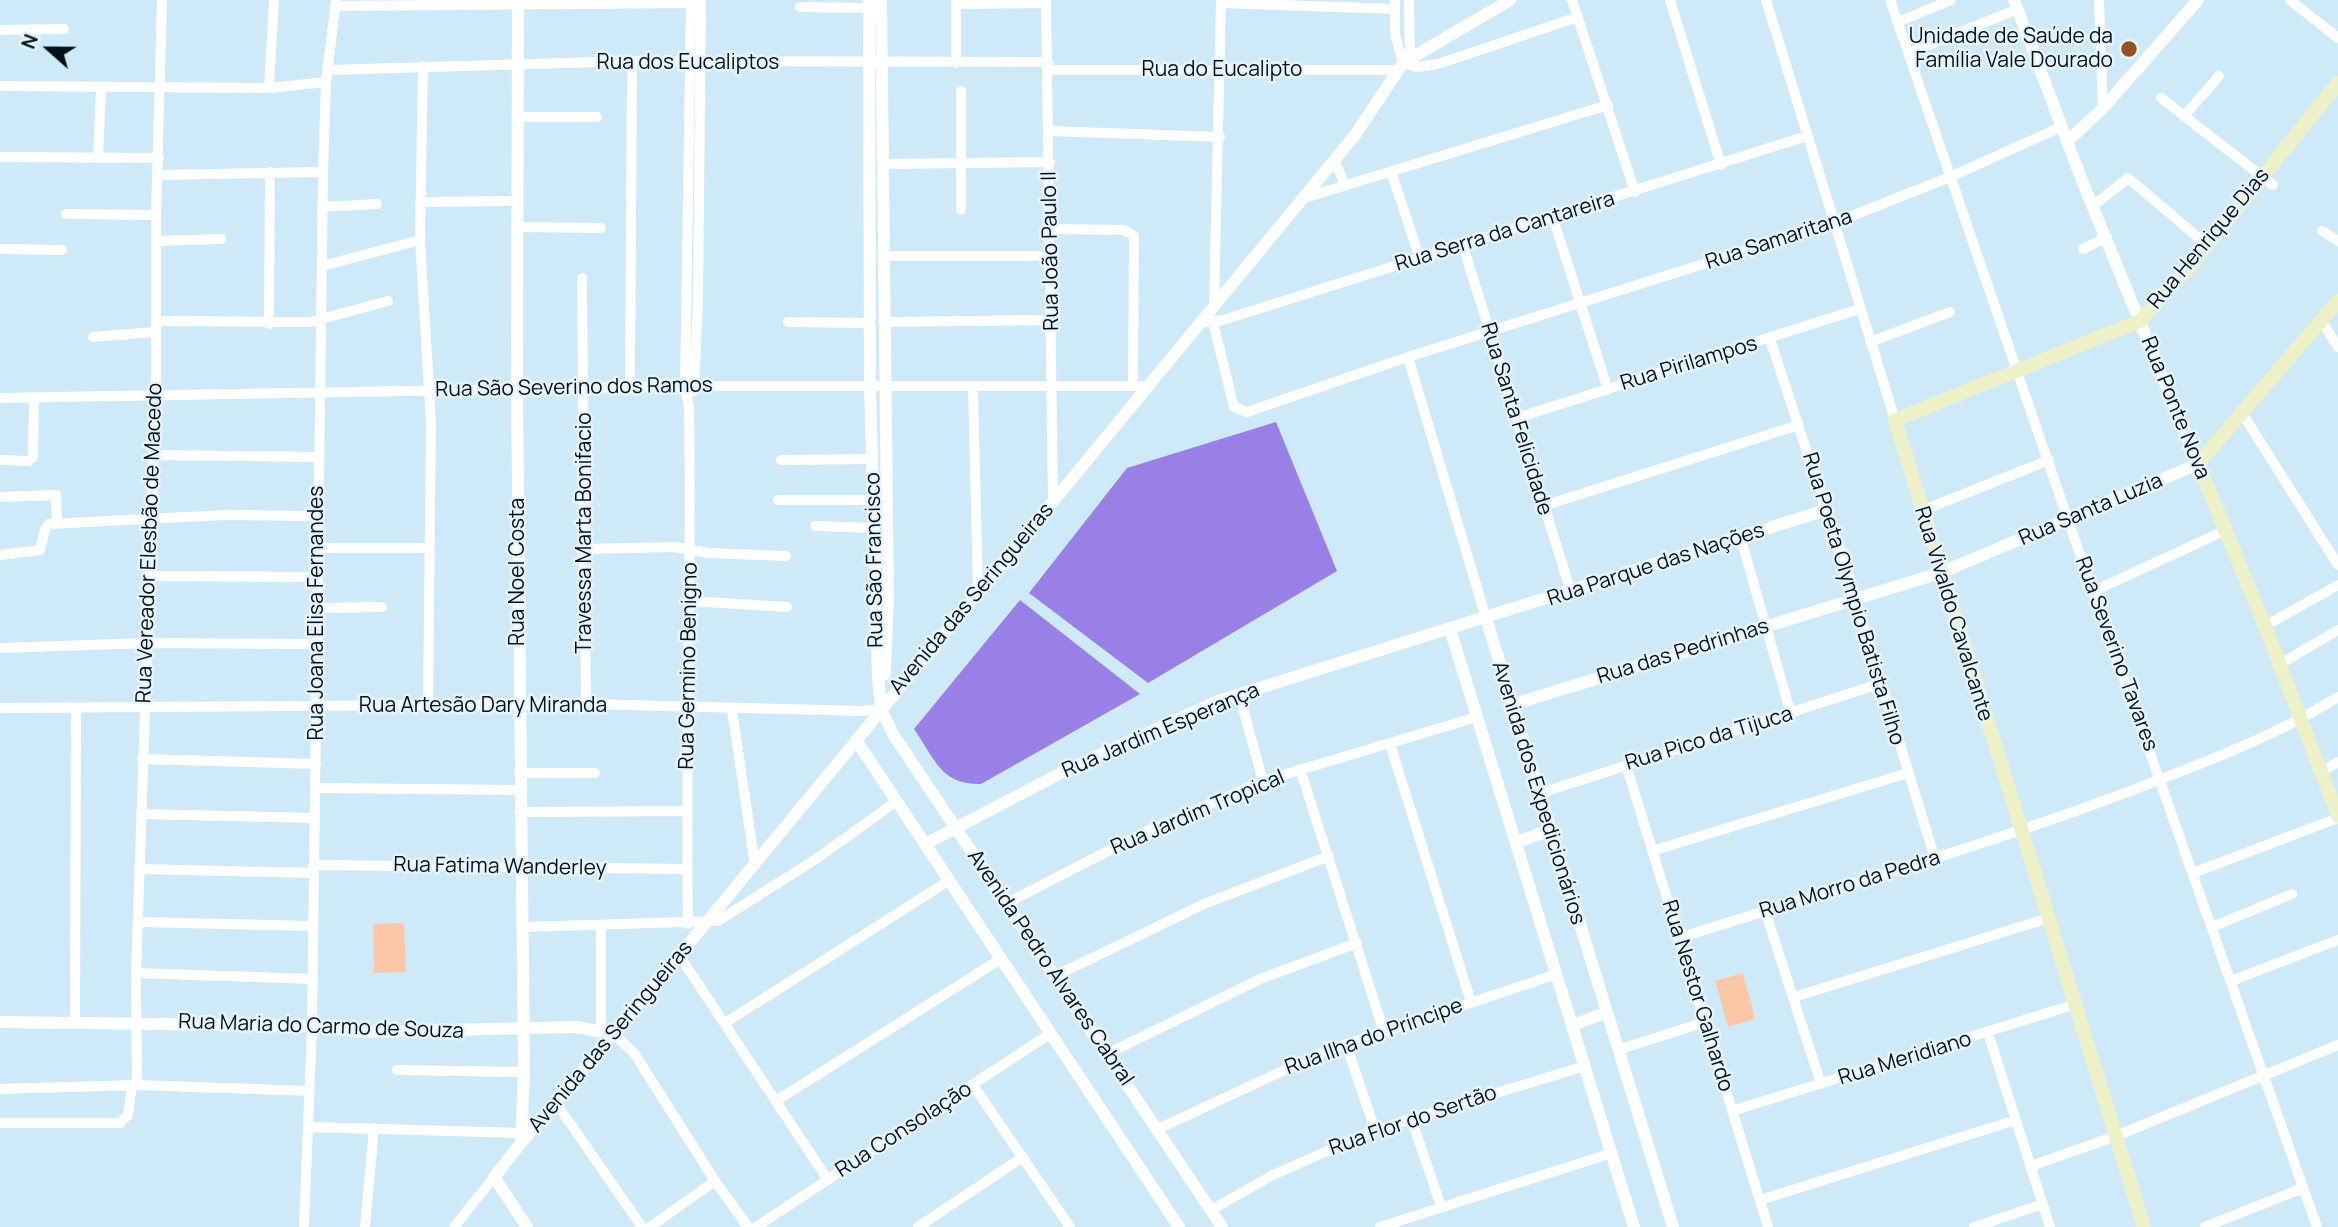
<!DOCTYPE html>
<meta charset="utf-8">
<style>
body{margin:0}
#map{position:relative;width:2338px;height:1227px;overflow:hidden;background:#cee9f8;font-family:Manrope,sans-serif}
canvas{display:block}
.north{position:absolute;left:14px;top:14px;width:70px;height:70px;-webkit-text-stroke:5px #e7f4fc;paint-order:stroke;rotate:291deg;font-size:19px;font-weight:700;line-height:28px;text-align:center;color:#00111c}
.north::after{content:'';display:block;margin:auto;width:24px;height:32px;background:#00111c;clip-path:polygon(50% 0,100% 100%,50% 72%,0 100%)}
</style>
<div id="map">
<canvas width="2338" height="1227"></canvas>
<div class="north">N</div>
</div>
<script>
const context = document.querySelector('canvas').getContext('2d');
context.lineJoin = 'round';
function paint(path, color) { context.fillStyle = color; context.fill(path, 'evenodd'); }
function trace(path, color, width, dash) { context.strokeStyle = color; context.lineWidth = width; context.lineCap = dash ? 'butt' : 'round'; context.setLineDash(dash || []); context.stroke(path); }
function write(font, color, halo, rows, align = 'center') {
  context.font = font + ' Manrope,sans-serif'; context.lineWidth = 5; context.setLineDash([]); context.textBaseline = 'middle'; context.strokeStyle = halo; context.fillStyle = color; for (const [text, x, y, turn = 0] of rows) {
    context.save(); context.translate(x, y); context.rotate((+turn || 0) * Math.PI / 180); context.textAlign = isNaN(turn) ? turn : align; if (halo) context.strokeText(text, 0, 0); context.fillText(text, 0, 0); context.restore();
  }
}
paint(new Path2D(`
 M404,923L406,972L374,973L373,924Z
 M1743,973L1755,1019L1728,1027L1715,981Z`), '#fcc7a7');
paint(new Path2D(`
 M1276,422L1337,571L1148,683L1029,593L1127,468Z
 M1020,600L1140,694L981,784C941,785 935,759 914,729Z`), '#9980e6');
trace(new Path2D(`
 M1046,0L1053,501
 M1395,0V35L1403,63L1417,67L1438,64L1578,17
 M1409,0L1410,65
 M1572,0L1635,192
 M1670,0L1721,165
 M1766,0L1895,420
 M1890,0L2068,520L2317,1227
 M2099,0L2103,108
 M2290,0L2338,38
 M1221,3L1395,9
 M956,4L1046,3
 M335,6L691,3
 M800,7L869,8
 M1898,22L1951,0
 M0,30L64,29
 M1909,53L2018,9
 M956,63V1
 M423,66L420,240L431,422L428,706
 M328,70L632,61L1048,62
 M1048,70H1396
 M0,86L269,88L326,82
 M269,88L274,0
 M961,91V210
 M2161,98L2273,185
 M2184,116L2219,76
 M518,117H597
 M1050,131L1220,137
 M0,157L159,158
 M98,158L101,88
 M1334,160L1345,185
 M882,164L1050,162
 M1391,171L1420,259
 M158,175L323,172
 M1301,199L1608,105
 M420,202L517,201
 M2093,206L2128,178L2207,245
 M322,207L377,204
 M66,214L156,215
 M1553,218L1608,390
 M517,227L601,228
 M1050,229L1124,230L1134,236L1133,386
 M2322,231L2338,241
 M156,241L221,239
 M1463,246L1571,592
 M0,249L62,250
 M2083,249L2107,237
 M882,256H1050
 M322,266L420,240
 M582,278L586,704
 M1214,305L1221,0
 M2321,320L2338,347
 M156,321L310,322L388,301
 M788,322L870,323
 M883,322L1052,320
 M1206,322L1223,320L1807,136
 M1213,322L1234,407L1247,412L1408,357L1834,223L1950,177L2061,127
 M269,324L270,172
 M93,337L155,332
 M1770,339L1826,510
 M1870,342L1950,312
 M1408,357L1486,618
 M630,387L632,61
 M973,387L978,592
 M694,391L698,300L701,0
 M0,398L695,386H1149
 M2242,413L2338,565
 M1517,418L1859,309
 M152,455L318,457
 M0,460L28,461L33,457L34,399
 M781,460L872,459
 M0,497L56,495L57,523
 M778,500H873
 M1543,506L1799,425
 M1921,511L2049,460
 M815,526L875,528
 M1741,539L1791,714
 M317,548H429
 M584,549L675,547L708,553L786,556
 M0,555L40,550L45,529L49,524L225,515L317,516
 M148,576L316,577
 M2094,591L2226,530
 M1856,600L1935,859
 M690,601L787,607
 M317,608L382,607
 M2265,626L2338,585
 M0,648L147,643L317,644
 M2280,664L2338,630
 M1239,694L1263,781
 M0,708L586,704L863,711L881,709
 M732,710L755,865
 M1390,744L1471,1002
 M142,759L316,764
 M1626,765L1768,1227
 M1300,769L1384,1032
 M2321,772L2338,762
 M519,773H595
 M315,788L519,790
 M1538,794L1879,684
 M519,812L686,811
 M141,814L315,818
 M1652,851L1908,773
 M313,865L687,869
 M139,869L313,873
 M2193,873L2338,818
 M1007,903L1145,832L1263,781L1477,717
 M1765,911L1821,1084
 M139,922L312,926
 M688,924C685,752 692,580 689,408L685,386L691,0
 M522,927L718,921L816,859L897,801
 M2212,927L2292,894
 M1679,938C1830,890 1982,847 2130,791C2200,764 2274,737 2338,697
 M679,955L828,1180
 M136,973L312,979
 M1055,976L1204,904L1329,856
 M2231,981L2338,940
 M1794,997L2049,918
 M75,1021L76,708
 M725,1023L950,880
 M601,1030V926
 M1988,1033L2050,1227
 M614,1034L634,1053L715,1181L748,1227
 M1346,1044L1375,1130
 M1618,1050L1705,1022
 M1107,1054L1260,979L1357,943
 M397,1070L524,1072
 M137,1085L136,973L156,396V215L162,0
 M973,1085L1070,1227
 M0,1089L137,1085L310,1091
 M776,1101L1002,958
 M556,1103L642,1227
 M1732,1111L2076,1004
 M1411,1118L1441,1206
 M0,1123H120L128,1115L132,1086
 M308,1127L521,1133
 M1158,1129L1321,1053L1557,974
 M2031,1166L2116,1136L2338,1045
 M1760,1200L2016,1120
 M1211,1210L1273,1175L1375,1130L1585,1066
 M304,1227L312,1026L323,172L326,82L336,0
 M365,1227L374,1128
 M454,1227L494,1177
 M650,1227L715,1181
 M756,1227L1051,1033
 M918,1227L1023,1157
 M1380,1227L1612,1153
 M1974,1227L2043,1204
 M2205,1227L2303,1188`), '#fff', 10);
trace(new Path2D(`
 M518,0L517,390L524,1072L521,1143
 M869,0L870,386L878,677L881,709L893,734L1222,1227
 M881,0L888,596L885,674
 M2067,142L2103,108L2198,0
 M1486,618L1673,1227
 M1450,629L1634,1227
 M1511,705L1940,573L2198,464L2081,178L2014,0
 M856,740L1179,1227
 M1517,842L1550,830
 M927,843L1063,772L1218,701L1826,510L1856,600
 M0,1022L312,1026L364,1032L576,1027L614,1034
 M1573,1025L1605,1013
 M527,1227L494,1177L521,1143L706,923L1355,135L1403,63L1510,0`), '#fff', 12);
trace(new Path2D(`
 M2338,301L2198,464L2265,626L2338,816
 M2144,1227L1895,420L2140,321L2193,263L2338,83`), '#eef1c8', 14);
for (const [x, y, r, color] of [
 [2129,49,9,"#945121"]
]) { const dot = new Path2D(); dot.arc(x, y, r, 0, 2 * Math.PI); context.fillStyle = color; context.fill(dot); trace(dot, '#e7f4fc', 2.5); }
write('21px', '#00111c', '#e7f4fc', [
 ["Unidade de Saúde da",2113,37],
 ["Família Vale Dourado",2113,61]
], 'right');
write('21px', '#00111c', '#e7f4fc', [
 ["Rua dos Eucaliptos",688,63],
 ["Rua do Eucalipto",1222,70],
 ["Rua Serra da Cantareira",1505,232,-17],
 ["Rua Henrique Dias",2209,239,-50],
 ["Rua Samaritana",1779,240,-18],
 ["Rua João Paulo II",1051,251,-91],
 ["Rua Pirilampos",1689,364,-17],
 ["Rua São Severino dos Ramos",574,388,-1],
 ["Rua Ponte Nova",2175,408,68],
 ["Rua Santa Felicidade",1516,419,73],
 ["Rua Santa Luzia",2091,510,-23],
 ["Travessa Marta Bonifacio",585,533,-90],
 ["Rua Vereador Elesbão de Macedo",150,543,-88],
 ["Rua São Francisco",875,560,-91],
 ["Rua Parque das Nações",1656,565,-18],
 ["Rua Noel Costa",518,572,-90],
 ["Avenida das Seringueiras",972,599,-50],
 ["Rua Poeta Olympio Batista Filho",1853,599,73],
 ["Rua Joana Elisa Fernandes",317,613,-90],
 ["Rua Vivaldo Cavalcante",1953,614,73],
 ["Rua das Pedrinhas",1683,652,-17],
 ["Rua Severino Tavares",2116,654,70],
 ["Rua Germino Benigno",689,666,-89],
 ["Rua Artesão Dary Miranda",483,706],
 ["Rua Jardim Esperança",1161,731,-23],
 ["Rua Pico da Tijuca",1709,739,-17],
 ["Avenida dos Expedicionários",1538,793,73],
 ["Rua Jardim Tropical",1198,813,-23],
 ["Rua Fatima Wanderley",500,867,1],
 ["Rua Morro da Pedra",1850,885,-17],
 ["Avenida Pedro Alvares Cabral",1050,968,56],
 ["Rua Nestor Galhardo",1697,996,73],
 ["Rua Maria do Carmo de Souza",321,1027,2],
 ["Avenida das Seringueiras",611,1037,-50],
 ["Rua Ilha do Príncipe",1374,1037,-20],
 ["Rua Meridiano",1905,1059,-17],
 ["Rua Flor do Sertão",1413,1121,-19],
 ["Rua Consolação",904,1130,-33]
]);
</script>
